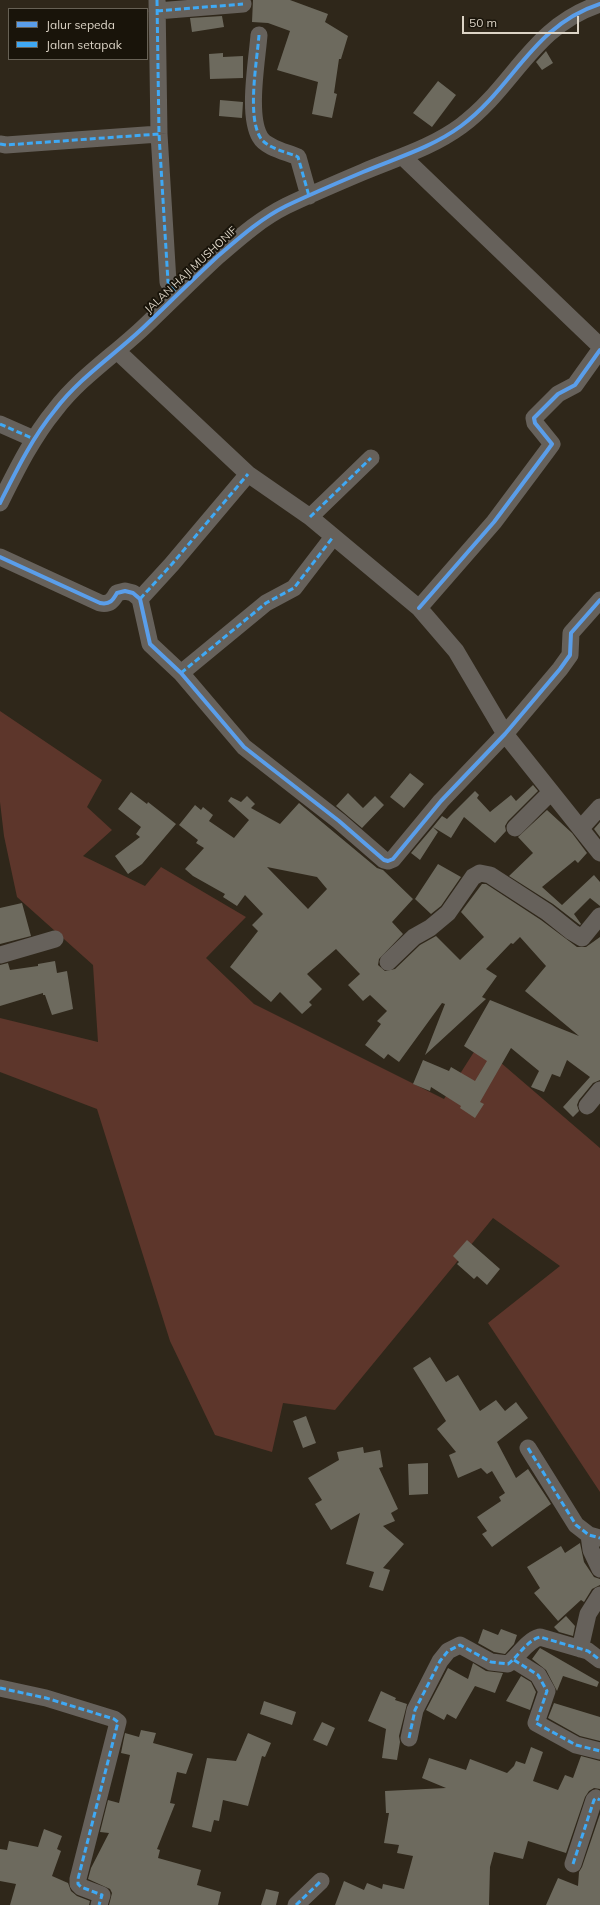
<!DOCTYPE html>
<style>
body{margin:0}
#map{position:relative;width:600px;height:1905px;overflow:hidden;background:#2f271a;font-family:Mulish,sans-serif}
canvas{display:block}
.legend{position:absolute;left:8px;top:8px;width:140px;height:52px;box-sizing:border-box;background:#19140a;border:1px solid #676155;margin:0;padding:5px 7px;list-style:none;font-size:12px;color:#dcd4c6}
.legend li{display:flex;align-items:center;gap:8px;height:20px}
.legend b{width:20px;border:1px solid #676155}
.scale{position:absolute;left:462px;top:16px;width:117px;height:18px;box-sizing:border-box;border:2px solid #dcd4c6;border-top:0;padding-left:5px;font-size:12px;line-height:14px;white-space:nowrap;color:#dcd4c6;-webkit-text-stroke:3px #19140a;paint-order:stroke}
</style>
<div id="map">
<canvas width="600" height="1905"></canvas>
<ul class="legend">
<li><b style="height:5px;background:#5a9eea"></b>Jalur sepeda</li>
<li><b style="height:5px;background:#3fa9f5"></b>Jalan setapak</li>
</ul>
<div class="scale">50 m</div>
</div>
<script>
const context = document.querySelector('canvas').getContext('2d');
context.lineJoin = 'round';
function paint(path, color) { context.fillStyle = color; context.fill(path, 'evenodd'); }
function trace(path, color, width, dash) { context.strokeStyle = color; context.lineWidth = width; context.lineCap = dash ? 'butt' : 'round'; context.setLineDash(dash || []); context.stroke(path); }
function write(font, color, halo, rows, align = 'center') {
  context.font = font + ' Mulish,sans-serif'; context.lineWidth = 4; context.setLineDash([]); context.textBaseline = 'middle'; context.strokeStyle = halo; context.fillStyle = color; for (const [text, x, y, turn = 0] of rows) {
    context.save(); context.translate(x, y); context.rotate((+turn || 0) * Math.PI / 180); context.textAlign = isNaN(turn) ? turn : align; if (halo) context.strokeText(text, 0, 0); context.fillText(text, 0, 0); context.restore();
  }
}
paint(new Path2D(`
 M0,711L102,780L87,807L112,830L83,856L145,886L161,867L246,917L206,958L254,1004L444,1099L479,1044L600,1148V1492L488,1323L560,1266L493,1218L335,1410L283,1403L272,1452L215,1435L170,1341L97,1109L0,1072V1018L98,1042L93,965L17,897L4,836L0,802Z`), '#5d362b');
paint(new Path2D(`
 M253,0H290L328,14L325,22L348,36L341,59H339L334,93L337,94L332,118L312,114L318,82L277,70L290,31L268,23L252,22Z
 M222,16L224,27L192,32L190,18Z
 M546,51L553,63L542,70L536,62Z
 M223,53V57L243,56V78L210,79L209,54Z
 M438,81L456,95L432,127L413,113Z
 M220,100L243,102L242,118L219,116Z
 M410,773L424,784L404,808L390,797Z
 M533,785L538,791L508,821L505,826L506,831L495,843L464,817L451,838L433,827L442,816L447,819L475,791L479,795L477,798L490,812L511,795L516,801Z
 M131,792L147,804L148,802L176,824L142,864L128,874L115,856L140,837L136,834L141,827L118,809Z
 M348,793L363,808L375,796L384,805L362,828L336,806Z
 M247,796L255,804L251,808L280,824L299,803L377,868L383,870L413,899L392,922L403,934L379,959L378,965L385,971L395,969L420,945L436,936L460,960L484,937L461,912L482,884H486L541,920L577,947H586L600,937V1080L593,1083L579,1100L577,1105L579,1111L573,1117L563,1107L590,1077L567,1060L560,1077L552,1074L544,1092L531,1087L539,1071L511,1048L480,1102L484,1104L475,1118L460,1108L461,1106L431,1087L430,1091L413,1084L423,1060L449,1071L451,1067L475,1081L487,1061L464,1046L490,1000L579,1036L525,991L546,966L520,937L513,944L511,943L486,969L497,976L482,997L486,999L425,1055L445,1004L442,1003L399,1062L388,1054L384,1059L365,1045L381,1024L377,1021L387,1011L370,995L363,1001L348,985L360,974L336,949L307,974L322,989L309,1002L312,1005L302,1014L280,992L271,1002L230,967L258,931L252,925L263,914L245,895L237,906L223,897L225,894L193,876L185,869L204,848L196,843L198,840L179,825L195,805L201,810L203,807L213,815L209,821L234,838L249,820L228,801L231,797L241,802ZM267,867L317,877L327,889L308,909Z
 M547,810L572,833L587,853L578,863L575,860L542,887L562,905L594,875L600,882V906L590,898L574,914L581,924L580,925L553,904L509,876L533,853L518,837Z
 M600,822V837L594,829Z
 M433,827L438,832L420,860L411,853Z
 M438,864L461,877L441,906L431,914L415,899Z
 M22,903L31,936L0,944V908Z
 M55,961L57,973L67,971L73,1009L52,1015L45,995H43V993L0,1006V965L8,963L10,970L38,966V964Z
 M467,1240L500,1269L487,1285L477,1276L474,1279L457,1264L459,1262L453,1256Z
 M430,1357L446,1382L458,1375L480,1411L496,1400L505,1411L516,1402L528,1418L497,1442L516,1478L528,1469L551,1504L492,1547L482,1534L487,1531L477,1517L501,1501L499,1497L505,1493L492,1471L487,1474L481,1468L458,1478L449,1455L456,1452L437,1429L446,1421L413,1368Z
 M306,1416L316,1443L303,1448L293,1421Z
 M363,1447L364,1453L380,1450L383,1467L379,1468L398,1509L391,1513L395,1521L383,1526L404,1544L383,1568L390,1570L383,1591L369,1587L374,1572L346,1564L360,1513L331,1530L315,1504L322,1500L308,1478L339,1460L337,1452Z
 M428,1463V1494L409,1495L408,1464Z
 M580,1543L584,1562L594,1577L600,1579V1585L592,1589L584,1602L581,1600L558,1621L534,1593L540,1588L527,1567L561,1546L565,1553Z
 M566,1616L575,1626L573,1636L559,1632L554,1627Z
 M483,1629L498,1635L501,1629L517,1635L514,1644L505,1654L494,1652L478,1643Z
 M540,1648L599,1682L597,1687L563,1676L557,1691L546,1670L532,1659Z
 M473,1663L486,1671L503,1673L495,1693L475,1686L456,1719L447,1714L444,1720L426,1710L448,1668L468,1679Z
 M521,1676L531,1682L536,1692L530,1710L506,1701Z
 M381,1691L396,1698L395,1700L407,1704L399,1736L400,1742L397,1760L382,1758L386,1729L368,1721Z
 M264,1701L296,1712L292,1725L260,1714Z
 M554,1703L600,1717V1741L580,1736L548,1718Z
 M322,1722L335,1728L327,1746L313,1740Z
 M141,1730L156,1733L153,1743L193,1754L186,1774L177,1772L170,1803L175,1804L157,1849L160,1850L158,1858L201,1870L197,1885L221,1892L218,1905H109L112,1893L110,1889L88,1879L91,1868L109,1833L100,1832L108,1800L119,1803L130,1755L121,1753L125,1733L139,1737Z
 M248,1733L271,1743L265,1757L262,1756L248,1806L223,1800L219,1821L214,1820L211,1832L192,1827L207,1758L236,1761Z
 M531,1747L543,1752L533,1781L558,1790L565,1775L573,1778L581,1756L600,1761V1789L594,1788L589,1791L585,1797L566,1853L528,1841L523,1859L494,1852L490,1867L489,1905H335L344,1881L364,1890L367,1883L382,1889L383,1884L404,1889L413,1856L397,1853L399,1845L384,1843L389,1813H386L385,1791L446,1788L422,1778L429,1758L466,1770L470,1759L507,1773L514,1766L516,1761L525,1764Z
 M600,1814V1905H546L558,1878L578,1886L579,1872L582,1867Z
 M44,1829L62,1836L57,1849L61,1851L52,1876L68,1883L71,1891L77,1896L90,1901L89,1905H10L16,1884L0,1881V1849L7,1850L9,1841L38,1847Z
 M266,1889L279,1892L276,1905H261Z`), '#6d6a5e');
trace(new Path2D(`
 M157,0L159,134L168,282L176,294
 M157,11L243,4
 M259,35C257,61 247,115 260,137C266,148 287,152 298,157L309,196
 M0,144L6,145L159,134
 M403,157L600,346
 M117,351L248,474L310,517L419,608L456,651L505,734L600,853
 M0,424L34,439
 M0,503C16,471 32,438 55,410C80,377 116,354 146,325C170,302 193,279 218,256C239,238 260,219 286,206C311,194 337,183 363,172C396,158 431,148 461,126C514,87 532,26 600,4
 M310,517L371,458
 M0,557L100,603C110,605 113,600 117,593L125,591L133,593L140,599L150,644L181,673L244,747L339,821L384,860L388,861L393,859L441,801L505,734L560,669L570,655L571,633L600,600
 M140,599L172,564L248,474
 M419,608L494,522L547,451L552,444L535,423L534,418L558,394L575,385L600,350
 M181,673L266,603L294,588L333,537
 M515,828L551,792
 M581,828L600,807
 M0,955L55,939
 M388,962L414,937L430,928L448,913L473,877L480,873L490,875L547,912L572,932L582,938L600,916
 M587,1106L600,1090
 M528,1448L576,1525L589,1535L600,1538
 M589,1535L591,1550L600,1569
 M580,1649L588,1614L600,1595
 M514,1660L538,1675L547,1691L536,1723L576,1745L600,1751
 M0,1688L46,1698L114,1719L118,1722L78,1879V1884L81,1887L102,1895L99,1905
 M409,1738L415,1710L440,1661L448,1651L460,1645L491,1662L508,1664C519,1656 526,1641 540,1637L588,1651L600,1660
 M573,1864L594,1800L596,1798L600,1800
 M296,1905L321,1881`), '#66615b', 17);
trace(new Path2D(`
 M157,0L159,134L168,282L176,294
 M157,11L243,4
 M259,35C257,61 247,115 260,137C266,148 287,152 298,157L309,196
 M0,144L6,145L159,134
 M0,424L34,439
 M310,517L371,458
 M140,599L172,564L248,474
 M181,673L266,603L294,588L333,537
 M528,1448L576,1525L589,1535L600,1538
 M514,1660L538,1675L547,1691L536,1723L576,1745L600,1751
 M0,1688L46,1698L114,1719L118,1722L78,1879V1884L81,1887L102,1895L99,1905
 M409,1738L415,1710L440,1661L448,1651L460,1645L491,1662L508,1664C519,1656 526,1641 540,1637L588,1651L600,1660
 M573,1864L594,1800L596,1798L600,1800
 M296,1905L321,1881`), '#3fa9f5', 3, [6, 3]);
trace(new Path2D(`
 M0,503C16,471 32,438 55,410C80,377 116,354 146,325C170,302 193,279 218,256C239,238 260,219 286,206C311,194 337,183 363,172C396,158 431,148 461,126C514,87 532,26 600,4
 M0,557L100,603C110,605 113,600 117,593L125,591L133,593L140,599L150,644L181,673L244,747L339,821L384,860L388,861L393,859L441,801L505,734L560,669L570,655L571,633L600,600
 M419,608L494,522L547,451L552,444L535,423L534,418L558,394L575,385L600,350`), '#5a9eea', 4);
write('11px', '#dcd4c6', '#19140a', [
 ["JALAN HAJI MUSHONIF",191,270,-43]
]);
</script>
